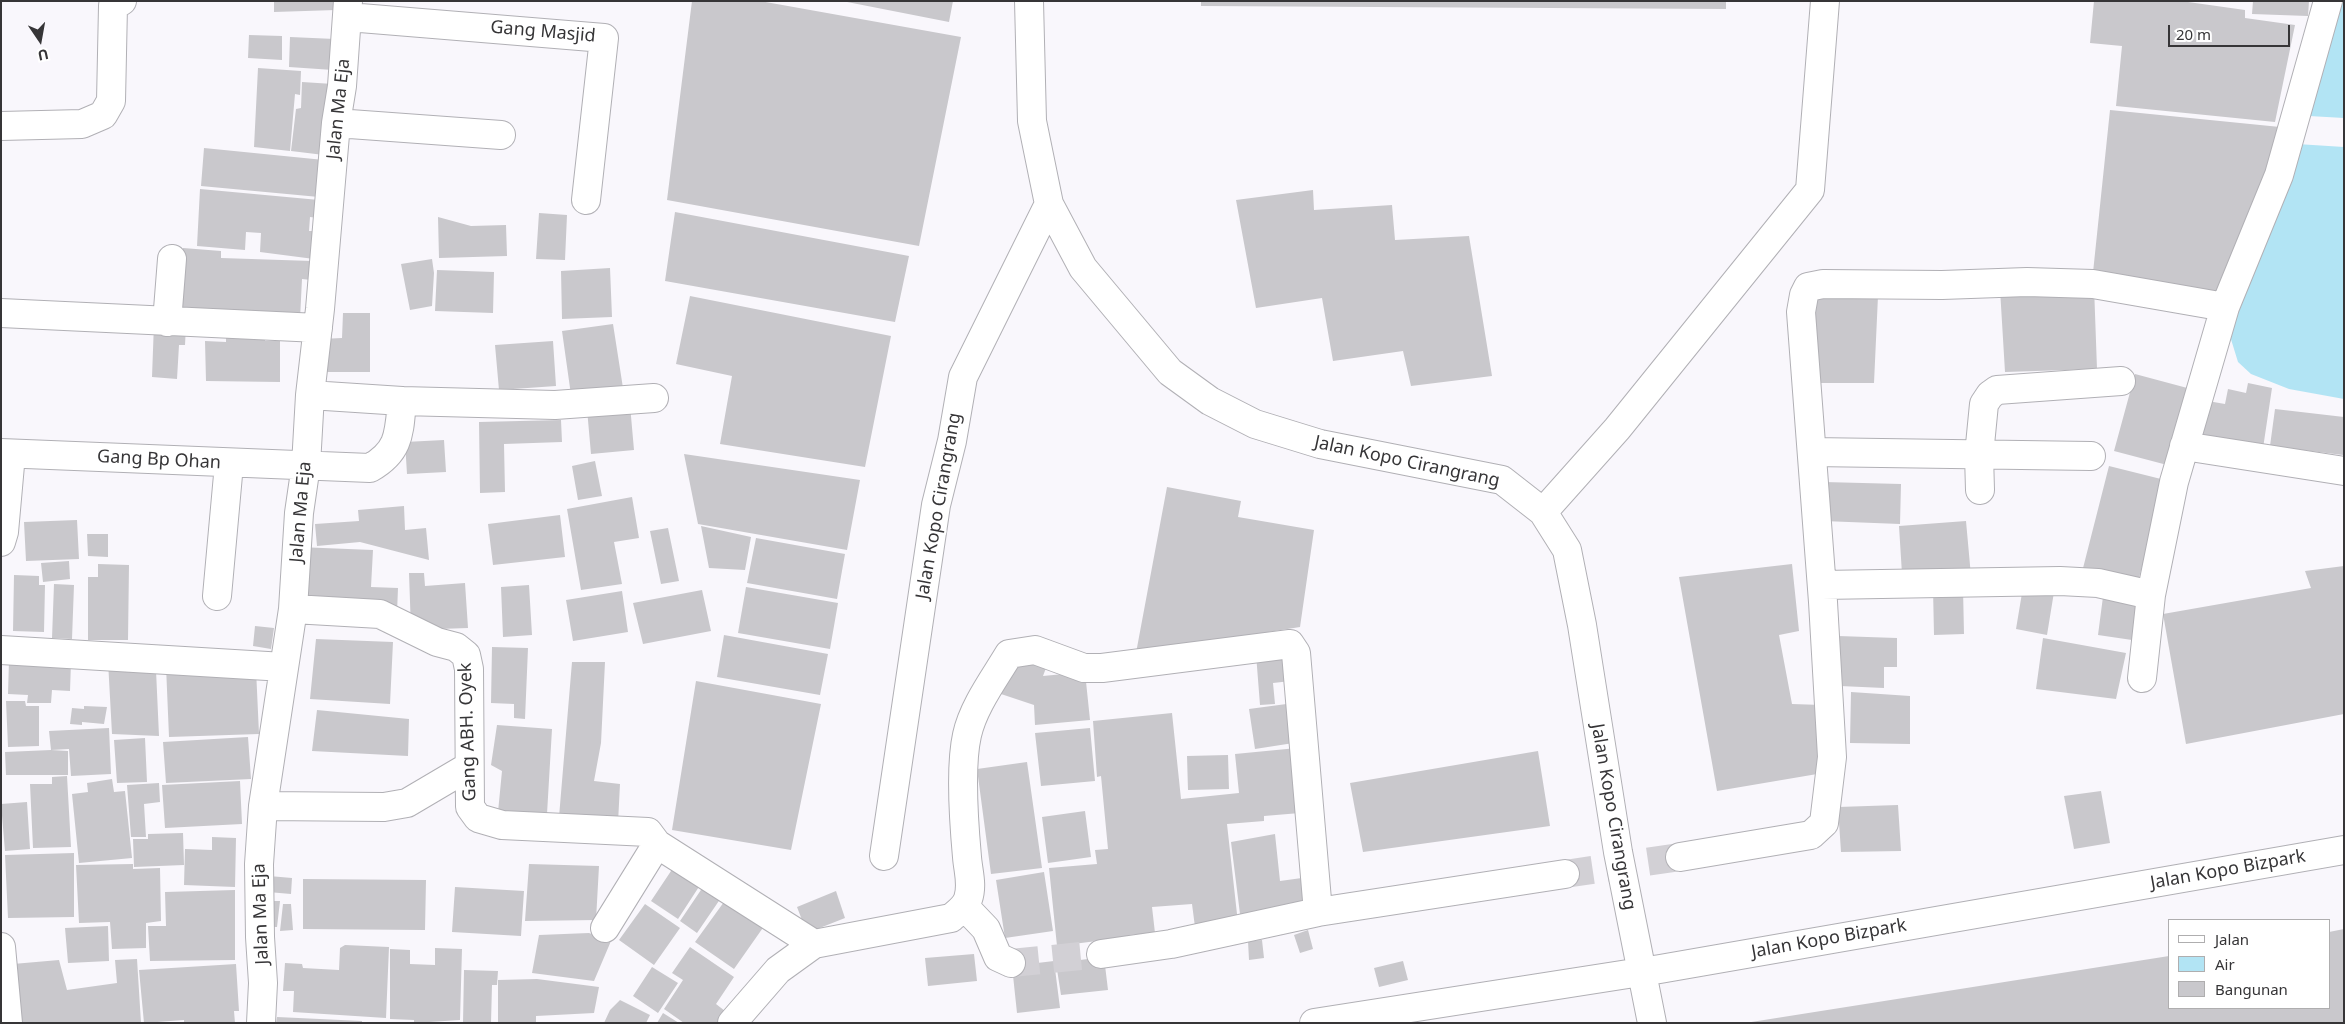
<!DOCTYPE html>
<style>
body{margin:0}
#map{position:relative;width:2345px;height:1024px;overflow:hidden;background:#f9f7fc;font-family:"Noto Sans",sans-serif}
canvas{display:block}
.frame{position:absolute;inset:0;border:2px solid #363537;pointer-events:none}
.legend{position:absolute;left:2168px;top:919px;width:162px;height:90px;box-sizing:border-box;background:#fff;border:1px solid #afaeaf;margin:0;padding:6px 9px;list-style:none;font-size:15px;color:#363537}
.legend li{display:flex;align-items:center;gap:10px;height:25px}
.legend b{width:25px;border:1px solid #afaeaf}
.north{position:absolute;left:15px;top:15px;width:50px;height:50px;-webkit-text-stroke:4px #fff;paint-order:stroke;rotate:168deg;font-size:14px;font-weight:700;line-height:20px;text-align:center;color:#363537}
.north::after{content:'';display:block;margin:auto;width:18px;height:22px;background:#363537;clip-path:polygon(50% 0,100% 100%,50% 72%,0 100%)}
.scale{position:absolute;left:2168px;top:25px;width:122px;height:22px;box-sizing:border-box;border:2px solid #363537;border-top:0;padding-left:6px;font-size:15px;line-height:18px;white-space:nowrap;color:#363537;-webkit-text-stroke:4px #fff;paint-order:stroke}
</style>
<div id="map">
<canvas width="2345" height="1024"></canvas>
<div class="frame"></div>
<ul class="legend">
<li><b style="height:6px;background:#fff"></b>Jalan</li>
<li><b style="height:14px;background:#b2e4f4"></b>Air</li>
<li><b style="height:14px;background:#c9c8cc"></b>Bangunan</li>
</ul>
<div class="north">U</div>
<div class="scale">20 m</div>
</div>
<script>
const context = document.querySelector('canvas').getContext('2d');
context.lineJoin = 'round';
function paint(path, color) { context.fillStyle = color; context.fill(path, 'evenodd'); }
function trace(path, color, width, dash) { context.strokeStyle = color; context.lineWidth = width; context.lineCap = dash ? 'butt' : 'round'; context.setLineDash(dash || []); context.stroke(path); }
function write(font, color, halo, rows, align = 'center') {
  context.font = font + ' "Noto Sans",sans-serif'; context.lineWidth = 4.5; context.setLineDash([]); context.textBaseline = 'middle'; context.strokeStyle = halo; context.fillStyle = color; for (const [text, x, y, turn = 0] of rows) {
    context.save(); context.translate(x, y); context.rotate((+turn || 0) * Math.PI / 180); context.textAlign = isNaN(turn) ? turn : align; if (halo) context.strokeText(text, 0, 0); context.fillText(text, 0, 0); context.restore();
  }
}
paint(new Path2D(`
 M2331,1H2344V118L2309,116Z
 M2297,144L2344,147V399L2289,389L2251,374L2238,362L2230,336L2286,179Z`), '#b2e4f4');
paint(new Path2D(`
 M274,1H335L336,10L274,12Z
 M692,1H760L961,37L919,246L667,200Z
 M842,1H953L949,22Z
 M1201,1H1726V9L1201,6Z
 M2094,1H2181L2245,10V18L2295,25L2275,122L2116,106L2122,46L2090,43Z
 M2253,1H2309L2308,16L2252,14Z
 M249,35L282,36V60L248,58Z
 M290,37L335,39L333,70L289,67Z
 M258,68L301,71L300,95L295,94L290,151L254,147Z
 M302,82L333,84L324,155L291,151L296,109L301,108Z
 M2110,110L2280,127L2224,301L2092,282Z
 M204,148L324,160L319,197L201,186Z
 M200,189L319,200L318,218L310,217L309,231H316L314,259L260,252L261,233L246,232L245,250L197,246Z
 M1313,190L1314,210L1392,205L1395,240L1469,236L1492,376L1411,386L1403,351L1333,361L1322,298L1256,308L1236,200Z
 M675,212L909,256L895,322L665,281Z
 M539,213L567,215L565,260L536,259Z
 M438,217L471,226L506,225L507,256L439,258Z
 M183,248L221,251V258L312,261L311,280L302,279L300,319L170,313Z
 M432,259L434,273L432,306L410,310L401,264Z
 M610,268L612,317L562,319L561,271Z
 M437,270L494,272L493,313L435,311Z
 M2094,286L2097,369L2005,372L2000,289Z
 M1816,293L1878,296L1874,383H1814Z
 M690,296L891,336L865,467L720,444L732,376L676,364Z
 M343,313H370V372H321V339L342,338Z
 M154,323L186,326L185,345H179L177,379L152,377Z
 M613,324L623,388L571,395L562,331Z
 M226,327L265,328V341H280V382L206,381L205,341L226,342Z
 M553,341L556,386L499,390L495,345Z
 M2135,374L2191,389L2171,466L2114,451Z
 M2248,383L2272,388L2262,455L2196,443L2202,400L2225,404L2228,389L2246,393Z
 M630,405L634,450L591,454L587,409Z
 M2275,409L2344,417L2343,455L2270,446Z
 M561,420L562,442L504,444L505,492L480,493L479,422Z
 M444,440L446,472L407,474L405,442Z
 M684,454L860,480L847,550L698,524Z
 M595,461L602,496L578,500L572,466Z
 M2109,466L2165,480L2136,589L2081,576Z
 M1824,482L1901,484L1900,524L1823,521Z
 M1167,487L1241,501L1238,517L1314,530L1300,627L1136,653Z
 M632,497L639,538L614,542L622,584L581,590L567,509Z
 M404,506L405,530L426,528L429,560L360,542L317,546L315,524L359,521L358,510Z
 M560,515L565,557L493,565L488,524Z
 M77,520L79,559L26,561L24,522Z
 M1966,521L1971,576L1902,574L1899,526Z
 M701,526L751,537L745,570L709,568Z
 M668,528L679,581L661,584L650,531Z
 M87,534H108V557L88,556Z
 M756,538L845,554L837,599L747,583Z
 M298,547L373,550L371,587L398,588L397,613L295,608Z
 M69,561L70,579L43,582L41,563Z
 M98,564L129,565L128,640H88V577H98Z
 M1792,564L1799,631L1779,635L1792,704L1822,705L1829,772L1717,791L1679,577Z
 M2344,566V714L2186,744L2163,614L2311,588L2305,571Z
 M409,573H424L425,586L465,583L468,628L411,630Z
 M14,575L39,576V585H45L44,632L13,631Z
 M54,584L74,585L72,639L52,638Z
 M529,585L532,635L503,637L501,587Z
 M746,587L838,603L830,649L738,633Z
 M2023,587L2054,592L2047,635L2016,629Z
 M1933,588H1963L1964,634L1934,635Z
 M2104,589L2139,595L2132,640L2098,635Z
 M702,590L711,631L643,644L633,603Z
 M622,591L628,632L573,641L566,600Z
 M255,626L274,628L271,649L253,646Z
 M724,635L828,654L820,695L717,677Z
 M1838,636L1897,638V667H1884V688L1840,686Z
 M2043,638L2126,653L2116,699L2036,689Z
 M316,639L393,642L390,704L310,699Z
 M492,647L528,648L525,719L514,718V704L491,703Z
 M1288,651L1291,681L1273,683L1275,704L1260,705L1256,654Z
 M1013,656L1046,668L1043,676L1085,672L1090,720L1035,725L1034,705L1001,694Z
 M9,660L71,662L70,691L52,690L51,703H27L28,695L8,694Z
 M108,661L156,670L159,736L112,734Z
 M572,662H605L601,743L594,781L620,784L618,823L559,817Z
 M166,666L256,669L259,734L169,737Z
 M696,681L821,704L791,850L672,830Z
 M1851,692L1910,696V744L1850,743Z
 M6,701H25L26,706H39V746L8,747Z
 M1294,703L1300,742L1255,749L1249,709Z
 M84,706L107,707L104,724L82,722V725L70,724L72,708L84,709Z
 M317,710L409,719L408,756L312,751Z
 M1172,713L1181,799L1239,793L1235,754L1297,748L1300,813L1264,816V821L1227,824L1238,923L1195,927L1192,904L1152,907L1155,933L1129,935L1130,946L1105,940L1057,946L1049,868L1097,864L1095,850L1108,849L1101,776L1097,777L1093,721Z
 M497,725L552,729L547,814L498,812L502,771L491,765Z
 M109,728L111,774L71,776L69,749L51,750L49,731Z
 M1090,728L1095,781L1041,786L1035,733Z
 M248,737L251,779L166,783L163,742Z
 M145,738L147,782L117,783L114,740Z
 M51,750L68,751V775H6L5,752Z
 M1538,751L1550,826L1363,852L1350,783Z
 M1228,755L1229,789L1188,790L1187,756Z
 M1027,762L1042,868L991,874L977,769Z
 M67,776L71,847L33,848L30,784H52V777Z
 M112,779L114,792L125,791L132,858L79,863L72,794L88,792L87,783Z
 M240,781L242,824L165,828L162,785Z
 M159,783L160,802L144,804L146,837H131L127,785Z
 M2101,791L2110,843L2074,849L2064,796Z
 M27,802L30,849L5,851L1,804Z
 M1898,805L1901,851L1841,852L1838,807Z
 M1085,811L1091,857L1048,863L1042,817Z
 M183,833L184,865L134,867L133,839H148V834Z
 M1275,834L1280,881L1309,877L1314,910L1241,922L1231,842Z
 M212,837L236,838L235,887L184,885L185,849L212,850Z
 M74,853V917L8,918L5,855Z
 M677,862L704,879L678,919L651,901Z
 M133,864V869L160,868L161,921L146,923V948L112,949L110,922L79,923L76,865Z
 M529,864L599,866L596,920L525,921Z
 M1044,872L1053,931L1005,938L996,880Z
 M269,876L292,878L291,894L268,892Z
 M303,879L426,880L425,930L303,929Z
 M707,881L725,892L697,933L680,921Z
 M455,887L524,891L521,936L452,932Z
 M235,890V960L150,961L148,926H166L165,892Z
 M836,891L845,918L807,933L797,907Z
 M729,895L767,922L734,969L695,942Z
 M271,901H280L277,927H273Z
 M283,904H291L293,930L280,931Z
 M645,904L680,928L654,965L619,940Z
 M108,926L109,961L68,963L65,928Z
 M2344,929V1023H1745L2169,956V1008H2329V932Z
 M1308,930L1313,949L1300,953L1294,935Z
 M589,933L611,941L594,981L532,973L539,935Z
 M1262,940L1264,958L1249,960L1248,941Z
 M345,945L389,947L386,1018L293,1012L294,991H283L285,963L302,964L303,968L339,970L340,948Z
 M690,947L734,977L716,1004L725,1011L717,1023H684L664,1009L683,980L672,973Z
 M435,948L462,949L460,1020L414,1023V1020L390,1019V949L410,950V964L435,965Z
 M974,954L977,981L928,986L925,958Z
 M1104,957L1108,990L1061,995L1056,963Z
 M137,959L141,1023H18L13,964L59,960L67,990L117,983L115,960Z
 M1054,961L1060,1008L1017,1013L1012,966Z
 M1403,961L1408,980L1379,987L1374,968Z
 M236,964L239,1011H234L235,1023H184V1020L144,1023L139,970Z
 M652,967L678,983L658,1013L633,996Z
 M464,970L498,971L497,985H492L491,1023H463Z
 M537,979L599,987L594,1013L536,1016V1023H498V980Z
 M620,1000L650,1015L646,1023H604L610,1010Z
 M663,1013L679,1023H657Z
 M277,1017L362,1021V1023H276Z`), '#c9c8cc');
trace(new Path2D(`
 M1565,874L1680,857
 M1011,963L1101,954`), '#d2d0d5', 28, [28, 14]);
const minor = new Path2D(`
 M1029,1L1032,121L1049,204L1083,268L1170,372L1210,401L1255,424L1320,444L1502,480L1543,512L1567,550L1582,625L1618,852L1652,1023
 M348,17L604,38L586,200
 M336,123L501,135
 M1,126L82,124L103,115L111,101L113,6L122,1
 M1,313L318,328
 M167,322L172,259
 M310,395L402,401L555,405L654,398
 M2184,446L2344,471
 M1812,452L2091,456
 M1,453L370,468C400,451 399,433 402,401
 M1980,490L1979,455L1984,404L1990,395L1997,390L2121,381
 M1543,512L1617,429L1810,190L1825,1
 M1,542L4,532L11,454
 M1822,585L2060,581L2098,583L2151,595
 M217,596L229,464
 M293,609L380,614L437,642L456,647L466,655L469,669L470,807L478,818L502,825L648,832L657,844L814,944
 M1,650L284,667
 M2142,678L2151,595L2174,482L2225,307L2279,175L2328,1
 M263,806L384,807L407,803L468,767
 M884,856L936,505L952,441L963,377L1049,204
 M1680,857L1811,835L1824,823L1832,757L1823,602L1801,312L1804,295L1808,287L1823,284L1942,285L2027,282L2093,284L2225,307
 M965,907L986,929L998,957L1011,963
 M605,928L657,844
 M1,947L8,1023
 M1101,954L1171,944L1318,912L1565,874
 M261,1023L263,983L260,937L259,864L263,806L293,609L299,513L306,465L310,395L320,309L336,123L342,86L348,1
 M732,1023L778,970L814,944L951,918C958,912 965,908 968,899C973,885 968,871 967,857C964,824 960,766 967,735C973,707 994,679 1009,654L1035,650L1084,668H1102L1290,644L1296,653L1318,912
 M1314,1023L1660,969L2344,850`);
trace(minor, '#b1b0b5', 30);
trace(minor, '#fff', 28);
write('18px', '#363537', '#fff', [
 ["Gang Masjid",543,32,5],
 ["Jalan Ma Eja",339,109,-84],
 ["Gang Bp Ohan",159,460,3],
 ["Jalan Kopo Cirangrang",1407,462,12],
 ["Jalan Kopo Cirangrang",939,506,-80],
 ["Jalan Ma Eja",301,512,-85],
 ["Gang ABH. Oyek",468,732,-92],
 ["Jalan Kopo Cirangrang",1613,817,80],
 ["Jalan Kopo Bizpark",2228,870,-10],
 ["Jalan Ma Eja",261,914,-92],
 ["Jalan Kopo Bizpark",1829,939,-10]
]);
</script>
